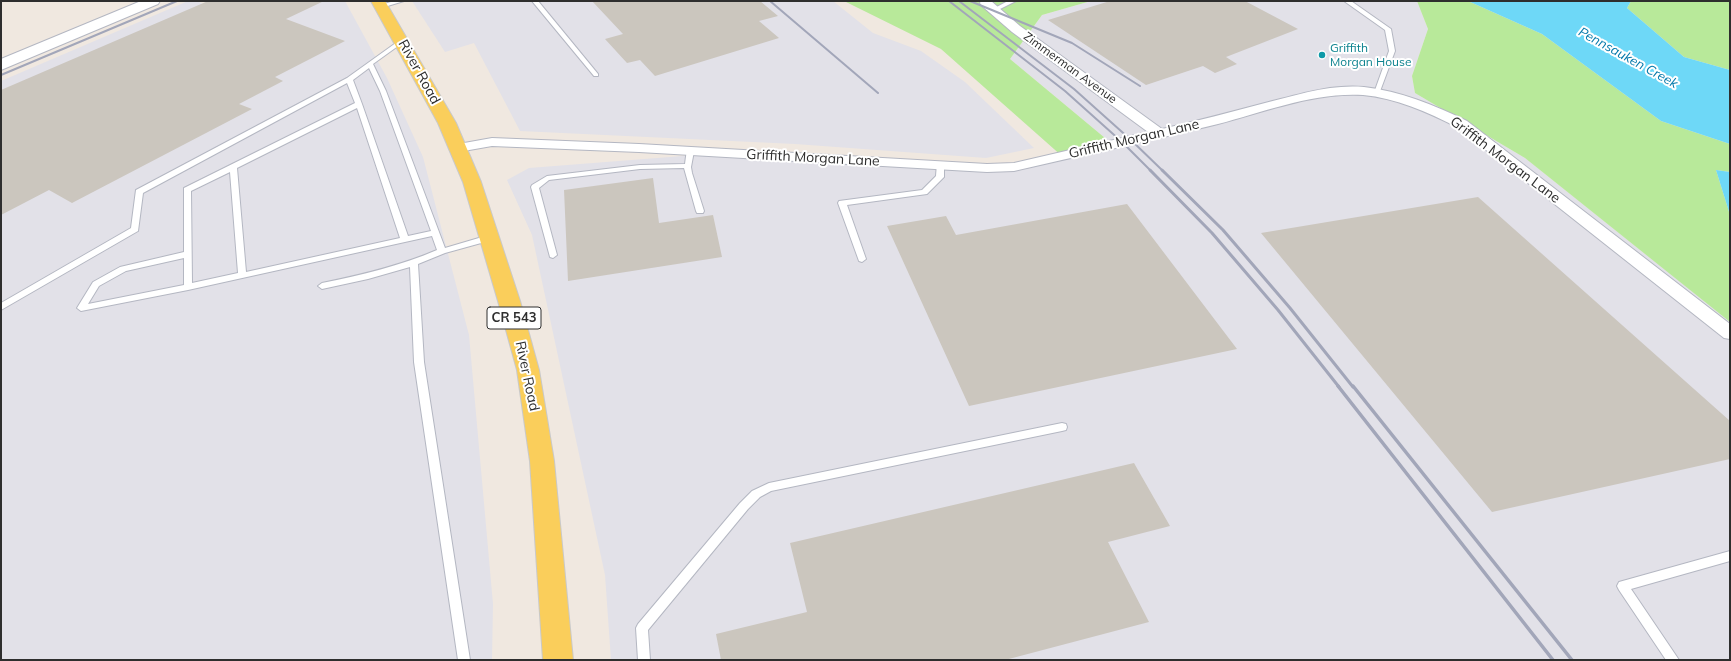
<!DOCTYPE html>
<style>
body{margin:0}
#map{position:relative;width:1731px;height:661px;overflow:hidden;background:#f0e8e0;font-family:Mulish,sans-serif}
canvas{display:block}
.frame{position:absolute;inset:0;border:2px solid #2e2e2e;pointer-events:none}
</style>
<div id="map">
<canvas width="1731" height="661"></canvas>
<div class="frame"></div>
</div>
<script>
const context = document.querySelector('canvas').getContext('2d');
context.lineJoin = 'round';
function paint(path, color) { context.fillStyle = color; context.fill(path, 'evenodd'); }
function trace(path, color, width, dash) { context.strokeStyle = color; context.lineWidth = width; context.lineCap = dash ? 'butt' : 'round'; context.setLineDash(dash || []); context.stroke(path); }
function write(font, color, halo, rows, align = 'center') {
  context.font = font + ' Mulish,sans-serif'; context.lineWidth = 4; context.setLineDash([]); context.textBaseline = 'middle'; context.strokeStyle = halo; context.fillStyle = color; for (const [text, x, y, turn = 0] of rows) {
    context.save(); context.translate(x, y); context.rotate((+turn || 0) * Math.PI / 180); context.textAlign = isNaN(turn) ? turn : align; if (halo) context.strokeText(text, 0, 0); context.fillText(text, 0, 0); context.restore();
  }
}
paint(new Path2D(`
 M188,1H197L203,4L209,1H345L387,78L423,157L469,335L493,604L492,660H1V81Z
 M412,1H833L873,33L921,51L965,82L1034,148L986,158L795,144L520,131L474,43L445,52Z
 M1091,1H1417L1428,29L1412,76L1415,93L1525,158L1730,322V660H611L605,575L532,235L507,180L529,168L721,153L1014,167L1111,145L1105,138L1010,59L1042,15Z`), '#e2e1e8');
paint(new Path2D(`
 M844,1H977L986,3L997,1H1091L1042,15L1010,59L1105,138L1111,145L1063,157L941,49Z
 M1417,1H1468L1542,34L1661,121L1730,144V172L1716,170L1730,215V322L1525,158L1415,93L1412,76L1428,29Z
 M1631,1H1730V70L1684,57L1627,8Z`), '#b8e99a');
paint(new Path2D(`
 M1468,1H1631L1627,8L1684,57L1730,70V144L1661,121L1542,34Z
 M1716,170L1730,172V215Z`), '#6ed8f7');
paint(new Path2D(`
 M208,1H324L286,19L345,41L275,77L283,81L239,104L252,109L72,203L49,190L1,215V90Z
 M592,1H760L778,16L759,21L779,38L655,76L640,60L627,63L605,39L623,34Z
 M1110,1H1245L1298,29L1226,57L1237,64L1215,73L1203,66L1146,85L1048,20Z
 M653,178L659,223L713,215L722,257L568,281L564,190Z
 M1478,197L1730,421V459L1492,512L1261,233Z
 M1127,204L1237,349L969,406L887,226L946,216L956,235Z
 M1134,463L1170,526L1108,542L1149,622L1005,660H721L716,634L807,612L790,543Z`), '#cbc6be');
const service = new Path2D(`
 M394,1H404L381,8L378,6Z
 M532,1H538L598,74V76H594Z
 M1008,1H1016L996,11L991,10Z
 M1344,1H1351L1391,29L1395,51L1379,94H1375L1374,93L1389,51L1385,30Z
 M400,40L405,41L373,64L386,91L445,248L489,235L493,238L492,240L445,253L418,264L424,362L470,660H458L414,362L410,267L368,279L322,289L318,286L322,283C362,275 400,266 437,250L432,236L188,290L81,311L77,308L93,282L120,267L184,252V188L355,103L347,83L143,193L138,231L1,310V303L131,228L136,190L347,78ZM369,68L380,91L431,231L408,236L362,104L353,80ZM357,108L400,238L246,272L237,168ZM230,172L238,273L192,283L191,191ZM184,258V285L88,304L99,286L126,271Z
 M687,149H693L694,151L691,167L692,173L704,211L703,213H697L696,211L684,168L640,169L549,180L539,188L557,255L553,258L550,257L531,187L532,185L547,176L640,165L685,164Z
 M937,163H940L944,165V177L927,194L847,205L866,259L862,262L859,261L838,203L839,201L922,190L936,176Z
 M1062,423L1066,424L1067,427L1066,430L1062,431L771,491L760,497L748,509L648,630L650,660H638L636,628L638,624L740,503L752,491L769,483Z
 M1730,551V561L1631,589L1679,660H1666L1619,590L1617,586L1619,582Z`);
const minor = new Path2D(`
 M981,1H991L1020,26L1162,129C1197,121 1231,112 1265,103C1297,95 1330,84 1364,87C1400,91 1434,105 1467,121L1730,324V339L1724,338L1457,127C1427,112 1396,98 1363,95C1314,92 1264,112 1218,124C1150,141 1082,155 1014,171L987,172L639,152L492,146L458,152L453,151L451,148L453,145L492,138L639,144L987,164L1014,163L1148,132L1012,32L982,6L980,3Z`);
const tertiary = new Path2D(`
 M141,1H160L158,4L1,70V59Z`);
const primary = new Path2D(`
 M371,1H385L456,123L481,182L520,301L539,370L554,461L573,660H543L530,461L517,370L498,301L463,182L438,123Z`);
trace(service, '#b4b7c2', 2);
trace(minor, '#b4b7c2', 2);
trace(tertiary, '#b4b7c2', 2);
trace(primary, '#c9c9c9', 2);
paint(service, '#fff');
paint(minor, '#fff');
paint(tertiary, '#fff');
paint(primary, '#face5b');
trace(new Path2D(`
 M770,1L878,93
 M949,1L1065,91L1122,142L1151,171
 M959,1L1074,89L1131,140L1163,171
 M970,1L1072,43L1140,86
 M1,75L177,1`), '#a2a6b9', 2);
trace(new Path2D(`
 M1150,170L1212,233L1278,310L1339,387
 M1162,170L1223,230L1290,308L1353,387`), '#a2a6b9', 3);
trace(new Path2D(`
 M1338,386L1553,660
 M1353,386L1572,660`), '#a2a6b9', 3.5);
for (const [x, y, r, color] of [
 [1322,55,4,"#0f9aa8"]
]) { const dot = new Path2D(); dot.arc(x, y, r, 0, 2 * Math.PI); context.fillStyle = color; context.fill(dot); trace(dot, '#fff', 1.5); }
write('12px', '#0d838f', '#fff', [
 ["Griffith",1330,48],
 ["Morgan House",1330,62]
], 'left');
write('12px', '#2e2e2e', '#fff', [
 ["Zimmerman Avenue",1070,68,36]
]);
write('italic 13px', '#0479ab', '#fff', [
 ["Pennsauken Creek",1628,58,29]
]);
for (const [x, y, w] of [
 [514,318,54]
]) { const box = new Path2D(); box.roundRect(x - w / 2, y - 11, w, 22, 3); context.fillStyle = '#fff'; context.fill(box); trace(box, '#2e2e2e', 1); }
write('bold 13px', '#2e2e2e', null, [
 ["CR 543",514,318]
]);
write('14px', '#2e2e2e', '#fff', [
 ["River Road",419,72,61],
 ["Griffith Morgan Lane",1134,139,-13],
 ["Griffith Morgan Lane",813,158,3],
 ["Griffith Morgan Lane",1505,160,37],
 ["River Road",527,376,78]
]);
</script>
